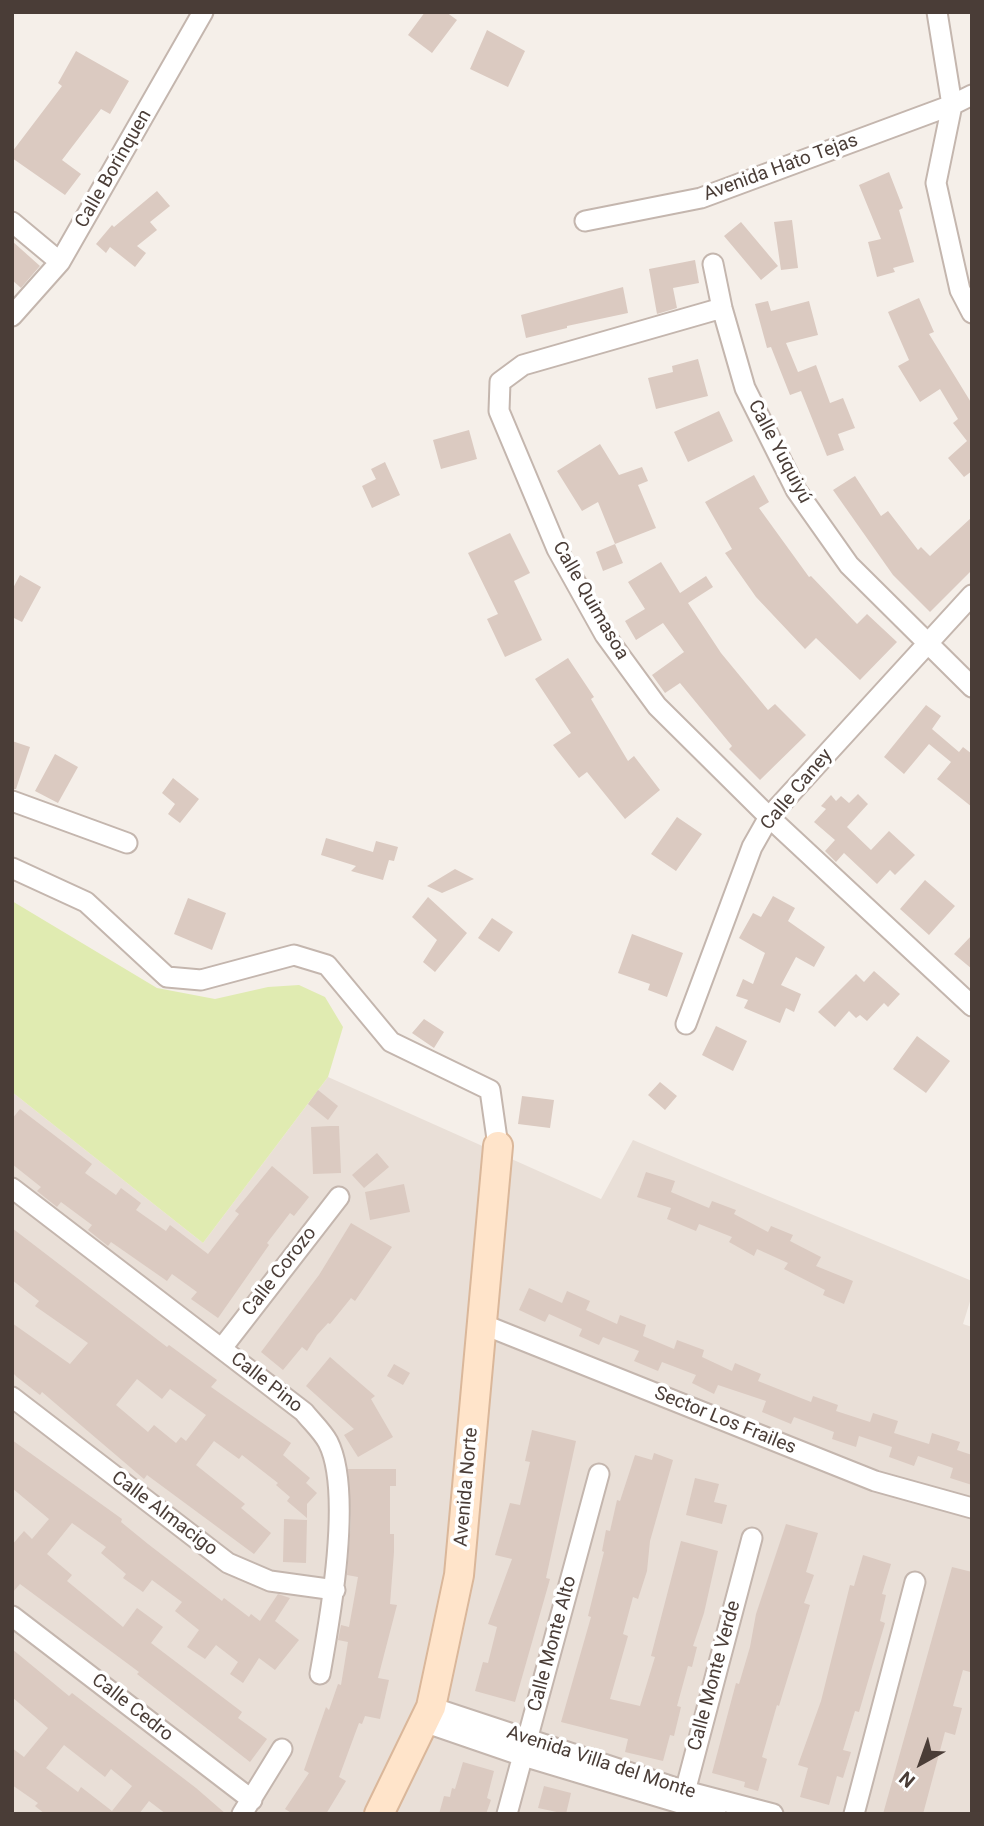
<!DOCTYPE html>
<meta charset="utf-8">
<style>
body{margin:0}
#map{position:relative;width:984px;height:1826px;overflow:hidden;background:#f5efe9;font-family:Roboto,sans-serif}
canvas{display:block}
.frame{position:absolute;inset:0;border:14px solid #4a3d37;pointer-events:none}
.north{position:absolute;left:886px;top:1728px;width:70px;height:70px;-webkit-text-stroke:5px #fff;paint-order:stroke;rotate:220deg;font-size:19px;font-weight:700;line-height:28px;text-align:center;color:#4a3d37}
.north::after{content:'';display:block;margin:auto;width:24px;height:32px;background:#4a3d37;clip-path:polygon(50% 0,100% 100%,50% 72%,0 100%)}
</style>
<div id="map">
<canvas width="984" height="1826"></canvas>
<div class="frame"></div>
<div class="north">N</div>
</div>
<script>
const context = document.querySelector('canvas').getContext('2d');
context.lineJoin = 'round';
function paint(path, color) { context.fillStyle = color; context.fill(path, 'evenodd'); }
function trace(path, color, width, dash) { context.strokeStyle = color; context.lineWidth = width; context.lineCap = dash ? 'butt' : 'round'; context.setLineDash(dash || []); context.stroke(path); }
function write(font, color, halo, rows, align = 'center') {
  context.font = font + ' Roboto,sans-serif'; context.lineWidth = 7; context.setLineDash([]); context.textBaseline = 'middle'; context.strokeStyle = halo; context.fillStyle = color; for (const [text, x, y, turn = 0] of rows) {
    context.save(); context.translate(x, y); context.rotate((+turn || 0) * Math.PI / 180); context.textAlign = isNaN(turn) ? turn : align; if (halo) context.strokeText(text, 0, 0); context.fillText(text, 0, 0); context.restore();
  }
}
paint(new Path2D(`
 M328,1077L601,1199L633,1140L972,1281V1295L963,1324L972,1327V1814H12V1092L203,1243Z`), '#e9dfd7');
paint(new Path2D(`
 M12,901L157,988L215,999L268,987L299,985L325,997L343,1027L328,1077L203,1243L12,1092Z`), '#e0ebb1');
paint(new Path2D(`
 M425,12H446L457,20L432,53L408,35Z
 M487,30L525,51L508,87L470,69Z
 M76,51L129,81L110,114L101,109L62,160L81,174L65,195L12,158V152L62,86L58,83Z
 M889,172L903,208L899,210L914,262L893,268L895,272L877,277L868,242L881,239L859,185Z
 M157,191L170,206L150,222L157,230L137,246L146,253L135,267L110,247L106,253L96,244L112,225L114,227Z
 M792,220L798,268L781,270L774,222Z
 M741,222L778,266L761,280L724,236Z
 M12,241L40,266L21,288L12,280Z
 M695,260L699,283L673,288L677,308L657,314L649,269Z
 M623,287L628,313L567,326V328L526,338L521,315Z
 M919,298L934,332L929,334L972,404V471L964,477L948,458L967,441L953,423L958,419L940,389L920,402L898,366L909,360L888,312Z
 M768,301L771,311L809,301L818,335L786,343L798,372L816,365L830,403L843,398L855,428L838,434L844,450L827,456L801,391L790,395L771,347L767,348L755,304Z
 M698,359L708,396L656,409L648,378L673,372L672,366Z
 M719,411L733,441L688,462L674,432Z
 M469,430L477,459L441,469L433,440Z
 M600,444L619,475L642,467L648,481L638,485L656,528L615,544L598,502L582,511L557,471Z
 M385,462L400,495L372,508L362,486L376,479L371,469Z
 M754,475L769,502L759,508L809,577L811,576L857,624L867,614L897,642L860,680L816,638L805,649L756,597L725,553L732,549L705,502Z
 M855,476L881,516L888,511L918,550L921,547L930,556L972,517V570L930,612L893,575L833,490Z
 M510,533L530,573L514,581L542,640L505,657L487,619L498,614L468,553Z
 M615,544L623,563L603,571L596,552Z
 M661,562L680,593L706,576L713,587L688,603L721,653L768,710L775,704L806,735L760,780L729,749L732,746L680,683L665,693L652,675L684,652L663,623L636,640L625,621L645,609L628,582Z
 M20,575L41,587L22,622L12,617V590Z
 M568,658L594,697L591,699L628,761L634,756L660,790L625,819L587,772L579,778L553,745L571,733L535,679Z
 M926,705L941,716L932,729L959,752L963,747L972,754V807L937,779L951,762L929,744L904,774L884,757Z
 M12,741L30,747L16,789H12Z
 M55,754L78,767L58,803L35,791Z
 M173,778L199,799L180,823L168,814L175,804L162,793Z
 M858,794L868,804L847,827L871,850L889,831L915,855L895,875L890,870L877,884L844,853L836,862L825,851L835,840L814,822L826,809L821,806L831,795L836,801L841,796L849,803Z
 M677,817L702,834L676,871L651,854Z
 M326,838L373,852L376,841L398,847L394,861L389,860L383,880L351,871L356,866L321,855Z
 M455,869L474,879L442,893L427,886Z
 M925,880L955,906L929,935L900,909Z
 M773,896L795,908L788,921L825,947L814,967L796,957L781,985L801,994L794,1012L786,1008L780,1023L744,1008L748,1000L736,996L743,979L753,984L765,953L739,938L753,913L761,917Z
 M428,897L467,933L435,972L423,962L437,940L412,917Z
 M188,898L226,913L212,950L174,934Z
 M492,918L513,932L499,952L478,938Z
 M632,934L683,953L667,997L648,990L650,984L618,973Z
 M972,935V969L954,954Z
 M874,971L900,994L888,1007L884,1003L867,1021L860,1015L856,1018L849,1011L835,1027L818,1012L856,974L864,982Z
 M424,1019L444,1032L434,1048L412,1033Z
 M716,1026L747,1041L733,1071L702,1055Z
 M917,1036L950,1061L926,1093L893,1069Z
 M660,1082L677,1096L665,1110L648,1095Z
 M318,1090L338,1106L328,1120L308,1104Z
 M522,1096L554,1100L550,1128L518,1124Z
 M20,1109L92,1164L85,1173L116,1195L121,1188L141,1203L136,1210L166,1231L170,1225L208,1254L239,1214L235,1211L272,1166L309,1197L294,1216L290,1213L267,1243L269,1245L218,1318L191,1299L197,1292L172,1274L167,1281L111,1242L108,1246L88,1230L92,1225L61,1202L57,1207L37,1191L41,1187L12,1164V1119Z
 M330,1126H339L341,1173L313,1174L311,1127Z
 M377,1153L389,1167L364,1188L352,1175Z
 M646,1172L675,1181L671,1192L709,1208L712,1201L736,1210L734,1214L768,1232L771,1226L793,1235L790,1241L821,1257L816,1266L853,1281L844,1304L823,1295L825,1290L784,1269L788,1263L757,1249L754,1256L729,1242L732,1237L699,1224L696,1231L667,1219L671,1208L637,1197Z
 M404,1184L410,1212L370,1220L365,1192Z
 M351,1223L392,1247L355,1301L351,1298L330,1324L328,1323L317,1335L307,1351L302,1347L283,1370L261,1352L319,1275Z
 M12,1228L167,1347L169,1345L217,1380L211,1387L291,1443L283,1455L310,1478L306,1483L317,1493L307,1504V1518L287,1501L290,1497L276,1485L278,1483L242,1455L239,1459L214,1441L196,1465L245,1504L241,1508L271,1533L254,1554L147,1475L144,1479L42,1392L40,1395L17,1377L12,1372V1323L70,1364L88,1343L35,1306L39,1301L12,1280ZM137,1379L162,1399L170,1389L206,1415L186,1441L181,1437L176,1443L154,1425L148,1432L116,1405Z
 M529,1288L562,1303L567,1291L590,1301L586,1310L617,1324L620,1315L646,1325L643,1336L674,1349L677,1340L704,1350L702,1357L732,1371L735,1363L761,1374L758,1381L811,1402L813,1396L838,1405L836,1411L870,1422L873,1413L898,1421L894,1433L929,1444L932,1433L960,1442L957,1450L972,1455V1485L950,1478L953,1468L918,1456L914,1466L889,1457L892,1447L859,1436L856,1447L832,1439L834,1432L794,1417L791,1424L762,1412L766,1401L718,1385L714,1394L692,1383L696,1375L662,1362L658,1371L634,1361L639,1351L603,1337L599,1345L579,1336L582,1329L549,1314L545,1322L519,1310Z
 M330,1357L375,1396L371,1399L393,1437L358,1457L344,1435L354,1429L306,1386Z
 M394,1364L410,1373L403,1385L387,1376Z
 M532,1430L576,1441L546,1578L550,1579L515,1702L475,1691L483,1662L488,1663L497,1627L488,1624L512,1559L495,1555L510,1503L520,1505L530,1462L525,1461Z
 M12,1440L122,1519L121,1522L148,1544L222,1601L224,1598L249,1617L251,1614L260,1621L278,1594L290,1598L275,1621L299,1640L275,1670L259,1658L243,1683L230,1674L238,1662L216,1645L205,1659L187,1647L199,1630L175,1611L182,1602L152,1580L143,1592L123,1578L126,1574L101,1553L106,1547L72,1523L47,1554L72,1575L67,1581L123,1627L137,1608L163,1627L151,1643L242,1712L238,1718L267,1739L250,1762L137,1674L139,1672L20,1584L12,1593V1545L24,1531L32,1539L49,1519L12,1488Z
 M654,1453L673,1460L650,1541L647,1571L638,1599L633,1597L623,1634L628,1636L610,1699L640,1706L655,1657L651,1656L681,1541L718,1551L704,1613L693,1646L697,1647L692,1667L688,1666L677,1706L681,1707L674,1736L670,1735L663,1761L625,1752L628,1739L561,1722L591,1617L588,1616L604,1552L602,1551L606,1530L610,1531L617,1500L620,1501L635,1455L652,1460Z
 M348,1469H396V1486H390V1534H394V1552L390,1604L397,1605L378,1678L389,1680L380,1719L365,1716L362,1724L359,1723L339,1777L346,1781L326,1814H293L285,1809L309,1773L304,1770L326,1707L329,1710L338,1684L341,1685L348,1642L338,1640L341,1625L349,1627L358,1577L347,1575L351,1522Z
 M695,1478L719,1484L714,1502L727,1505L722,1524L686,1515Z
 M284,1519L307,1520L306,1563L283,1562Z
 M786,1524L818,1533L806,1572L814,1575L804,1603L810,1605L779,1706L777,1705L762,1757L767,1759L758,1791L744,1787L745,1782L712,1773L736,1683L739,1684L750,1647L756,1614Z
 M863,1555L891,1564L882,1594L886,1595L880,1621L885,1623L859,1712L855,1711L843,1750L851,1752L843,1778L837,1776L829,1805L800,1797L808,1768L798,1765L821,1701L850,1585L854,1586Z
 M952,1567L972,1572V1664L970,1672L963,1670L953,1706L962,1708L955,1735L945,1732L923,1814H883Z
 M12,1649L69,1696L72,1693L196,1788L226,1814H166L149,1801L139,1814H45L35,1806L38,1803L12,1785V1748L24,1757L48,1728L12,1697ZM64,1745L105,1777L111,1769L132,1786L112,1811L81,1787L78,1792L46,1768Z
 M463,1762L494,1771L487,1798L491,1800L486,1814H439L444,1796L450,1797L452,1788L455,1789Z
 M544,1786L571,1793L566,1814L538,1808Z`), '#dbcac1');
const street = new Path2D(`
 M937,12L952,105L936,183L960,290L972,313
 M585,221L701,198L952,105L972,95
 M12,222L60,262
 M713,264L722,308L745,388L796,490L849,565L972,687
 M722,308L523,365L500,382L499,411L557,549L605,635L657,706L769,817L972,1006
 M12,316L60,262L203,12
 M12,801L127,843
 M12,868L86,902L167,977L201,980L294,955L327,965L391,1042L490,1090L498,1146
 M686,1024L752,847L769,817L972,595
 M12,1188L304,1412C312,1422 322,1431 328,1442C353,1491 330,1619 320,1674
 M482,1324L875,1481L972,1508
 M222,1348L339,1197
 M12,1397L228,1563L270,1581L335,1590
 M12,1616L252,1800
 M431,1707L685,1791L773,1814
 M424,1722L523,1756L716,1814
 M682,1803L752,1538
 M242,1814L282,1749
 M507,1814L599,1474
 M854,1814L915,1582`);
const secondary = new Path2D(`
 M379,1814L431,1707L459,1575L498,1146`);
trace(street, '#c4b6ae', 23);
trace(secondary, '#dab79a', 32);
trace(street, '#fff', 19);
trace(secondary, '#ffe4ca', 28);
write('19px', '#4a3d37', '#fff', [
 ["Avenida Hato Tejas",781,168,-20],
 ["Calle Borinquen",114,169,-60],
 ["Calle Yuquiyú",779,452,62],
 ["Calle Quimasoa",590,601,60],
 ["Calle Caney",797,790,-50],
 ["Calle Corozo",280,1272,-52],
 ["Calle Pino",266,1383,38],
 ["Sector Los Frailes",725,1421,22],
 ["Avenida Norte",467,1487,-85],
 ["Calle Almacigo",164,1514,37],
 ["Calle Monte Alto",553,1644,-75],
 ["Calle Monte Verde",715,1676,-75],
 ["Calle Cedro",132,1708,38],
 ["Avenida Villa del Monte",601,1763,18]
]);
</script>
